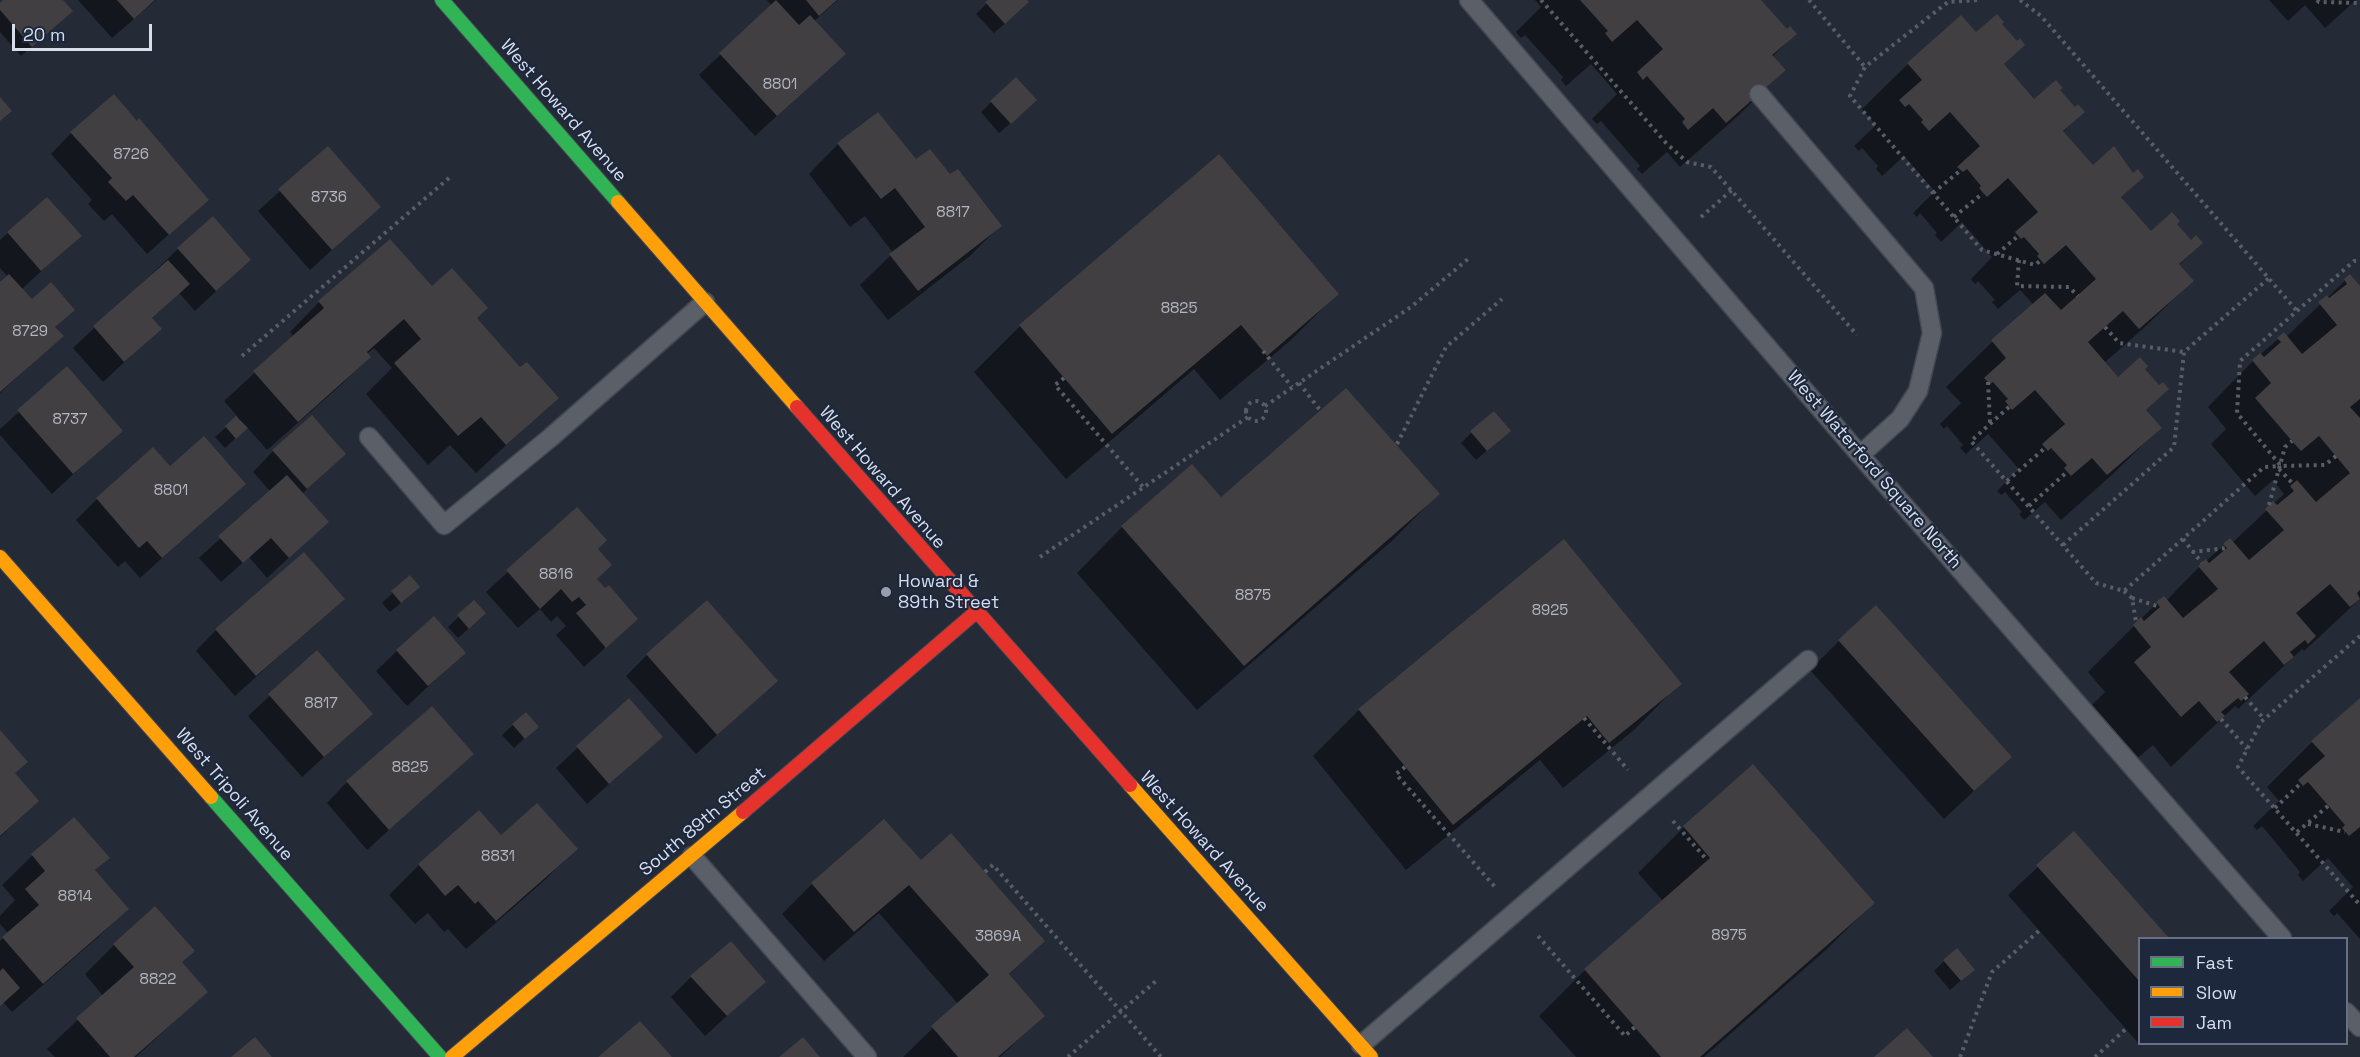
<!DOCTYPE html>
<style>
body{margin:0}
#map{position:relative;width:2360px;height:1057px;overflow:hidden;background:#242a36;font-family:"Space Grotesk",sans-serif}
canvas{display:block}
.legend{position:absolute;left:2138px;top:937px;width:210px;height:108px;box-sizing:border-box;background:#1d283d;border:2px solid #677183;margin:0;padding:8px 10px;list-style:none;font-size:18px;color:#d6deec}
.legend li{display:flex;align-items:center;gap:12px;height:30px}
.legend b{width:30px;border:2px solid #677183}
.scale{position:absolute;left:12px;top:24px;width:140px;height:27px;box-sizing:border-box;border:3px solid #d6deec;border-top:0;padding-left:8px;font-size:18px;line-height:21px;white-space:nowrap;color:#d6deec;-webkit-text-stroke:4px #1d283d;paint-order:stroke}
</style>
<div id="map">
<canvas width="2360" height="1057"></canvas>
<ul class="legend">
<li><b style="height:8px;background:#30b455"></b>Fast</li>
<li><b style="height:8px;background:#ff9f0a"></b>Slow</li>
<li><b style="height:8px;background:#e5322d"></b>Jam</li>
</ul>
<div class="scale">20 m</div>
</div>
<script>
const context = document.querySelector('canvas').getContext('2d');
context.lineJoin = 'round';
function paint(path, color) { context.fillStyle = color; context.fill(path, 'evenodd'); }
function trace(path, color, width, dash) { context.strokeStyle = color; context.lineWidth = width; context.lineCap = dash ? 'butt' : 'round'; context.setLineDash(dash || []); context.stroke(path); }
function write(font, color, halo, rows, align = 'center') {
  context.font = font + ' "Space Grotesk",sans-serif'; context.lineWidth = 4.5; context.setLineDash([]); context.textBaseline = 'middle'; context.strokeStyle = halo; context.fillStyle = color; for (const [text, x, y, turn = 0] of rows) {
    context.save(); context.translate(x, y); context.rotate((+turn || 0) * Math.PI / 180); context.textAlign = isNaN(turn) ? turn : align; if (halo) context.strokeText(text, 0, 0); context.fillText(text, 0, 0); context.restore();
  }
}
paint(new Path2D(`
 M6,0H61V21L21,56L0,32V5Z
 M78,0H156L112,38Z
 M767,0H838L814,21L844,54L755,136L699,75L772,6Z
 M990,0H1025L1017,13L994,33L976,14Z
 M1535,0H1759L1787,32L1795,34L1772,57L1784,70L1738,116L1680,167L1667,152L1642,174L1637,169L1640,166L1601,121L1597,124L1592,119L1617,94L1591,64L1566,86L1561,80L1563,77L1525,35L1521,38L1516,32L1541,7Z
 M2269,0H2356L2325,28L2305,5L2288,21Z
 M2000,24L2016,43L2023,45L2003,65L2034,101L2058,90L2075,109L2083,112L2063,132L2092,167L2142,176L2120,198L2151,233L2175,224L2191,243H2201L2178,266L2192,281L2146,326L2104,363L2118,379L2144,369L2159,387L2167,389L2145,411L2160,428L2114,473L2061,520L2045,502L2024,520L2019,514L2022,512L2005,492L2001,495L1997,491L2019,469L1988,434L1966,454L1960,448L1963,445L1947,426L1944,429L1940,424L1961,403L1946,387L1992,342L2034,305L2020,290L1998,309L1992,302L1995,300L1978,281L1975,284L1971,279L1992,257L1962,222L1941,242L1935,235L1937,233L1920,213L1917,217L1913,213L1935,191L1904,156L1882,176L1876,169L1878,166L1862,148L1859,151L1854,146L1876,125L1862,109L1908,64Z
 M1016,79L1025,111L999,133L981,112Z
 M71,133L207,200L147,254L112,214L104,221L88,204L92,200L51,154Z
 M838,144L916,162L950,177L1000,226L971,255L888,320L860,285L893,253L865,216L850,227L809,174Z
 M328,148L379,207L310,270L258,211Z
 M1219,156L1337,294L1291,340L1220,400L1194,369L1066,479L974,372L1020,326Z
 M8,233L79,236L22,289L32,301L73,310L54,328L62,336L0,393V284L8,277L0,268V240Z
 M389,241L432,289L475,319L520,369L557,398L476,473L450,445L428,465L366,394L392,368L374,348L367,354L369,357L340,386L267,450L247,427L225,448L215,437L238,417L224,401L294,337L290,332L319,302Z
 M178,249L249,260L195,311L179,293L151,319L160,329L103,382L73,348Z
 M2350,276L2360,288V599L2304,651L2302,649L2238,709L2235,706L2171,767L2153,745L2134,761L2089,708L2105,692L2088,672L2157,603L2163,598L2166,601L2199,567L2230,540L2232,543L2284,494L2273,480L2255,496L2211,444L2226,429L2208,407L2253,361L2284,334L2286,337Z
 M67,369L121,430L52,494L0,435V429Z
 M1471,433L1498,441L1476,460L1461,443Z
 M273,451L344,454L302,494L327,522L267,578L249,557L221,582L199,558L271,492L253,472Z
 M1192,466L1221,500L1438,494L1393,540L1197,710L1077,573L1122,527Z
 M170,468L244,484L140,578L125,561L118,567L76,520L97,499Z
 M577,509L596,549V580L615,639L584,667L556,635L566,626L557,616L551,622L540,609L518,628L486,592Z
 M1564,541L1680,683L1635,729L1563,788L1540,760L1406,870L1313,756L1359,710Z
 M410,577L408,597L390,612L382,603Z
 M342,599L235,696L196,651L216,630Z
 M474,602V624L458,638L448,627Z
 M1839,641L2010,757L1944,819L1810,670Z
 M397,651L464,653L407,706L376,671Z
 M317,652L371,714L302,777L248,716Z
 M647,655L776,681L696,754L626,676Z
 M629,700L661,737L587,804L556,768Z
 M2360,700V939L2337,913L2334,916L2329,911L2353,887L2328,858L2303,881L2298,875L2300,872L2262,826L2257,830L2253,826L2279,801L2267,787L2312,742Z
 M525,714L526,737L514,748L502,735Z
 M0,732L14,774L37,801L0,837Z
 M472,754L367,850L327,803L347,782Z
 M1753,767L1873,903L1828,948L1704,1057H1576L1539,1016L1585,970L1663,901L1638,873L1684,827Z
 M479,812L501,838L575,849L546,879L466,949L448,929L444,932L428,913L415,924L389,895L419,865Z
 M74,819L108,858L94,871L127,909L97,938L12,1012L3,1002L0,1005V941L8,933L0,924V916L15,900L2,885L32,856Z
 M884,821L921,863L1043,941L1008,976L1043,1016L1000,1057H903L958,1004L879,913L824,961L782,914L812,884Z
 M2074,833L2167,938H2140V1044H2142L2140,1045L2008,895Z
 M114,945L180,963L206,992L136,1057H55L47,1049L103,996L85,974Z
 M1944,961L1973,970L1950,990L1934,971Z
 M691,977L764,982L705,1036L671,997Z`), '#0007');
paint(new Path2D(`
 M3,0H63L73,11L32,47L0,10V3Z
 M117,0H155L134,19Z
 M776,0L799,25L810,15L846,54L777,116L719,53Z
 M806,0H837L819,16Z
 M988,0H1027L1029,2L1005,24L985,2Z
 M1580,0H1761L1787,29L1790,26L1797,34L1772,55L1786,70L1726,123L1713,108L1688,130L1682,122L1685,119L1647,76L1643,80L1637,72L1663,49L1637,20L1612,42L1605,33L1608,31Z
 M1997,14L2004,22L2002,24L2017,41L2020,38L2025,45L2004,64L2034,99L2056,80L2063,88L2060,90L2075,107L2078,104L2085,112L2063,131L2093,165L2114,146L2133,173L2138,169L2144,177L2121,197L2151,231L2172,212L2180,221L2177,224L2191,240L2196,235L2203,243L2179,264L2194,281L2139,329L2123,311L2088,342L2118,377L2140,357L2148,366L2145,369L2159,385L2163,382L2169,389L2146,410L2162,428L2107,475L2092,458L2071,476L2064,468L2067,465L2051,448L2048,451L2042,444L2065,424L2035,390L2012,410L2005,401L2008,399L1993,382L1990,384L1984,378L2006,358L1991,340L2045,293L2061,310L2096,279L2066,245L2044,264L2037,256L2039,254L2024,237L2021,239L2015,232L2038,212L2008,178L1987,197L1979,188L1981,186L1967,169L1963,172L1957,167L1980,146L1950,112L1929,131L1921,122L1923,120L1909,104L1905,107L1899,100L1922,80L1907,63L1961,15L1976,32Z
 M1016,77L1037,100L1011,124L990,101Z
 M114,94L137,121L139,118L209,200L169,235L133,195L126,201L108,182L112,178L70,132Z
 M0,97L12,111L0,121Z
 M878,112L916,159L930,149L950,174L958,169L1002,226L918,291L889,254L925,227L895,188L881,199L837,143Z
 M328,146L381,207L332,250L278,189Z
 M1219,154L1339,294L1267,356L1241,325L1112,434L1019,325Z
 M47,197L82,236L41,271L7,232Z
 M213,216L251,260L216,291L177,248Z
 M390,239L432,286L452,268L488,308L477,318L520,367L527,362L559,398L506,445L481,417L458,436L394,363L421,339L404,319L367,352L371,357L298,422L253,371L324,308L318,301Z
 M168,260L190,284L152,318L162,329L124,362L93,326Z
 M9,274L32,299L51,282L75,310L55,327L64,336L0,392V282Z
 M2350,274L2360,286V399L2350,407L2360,418V590L2357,593L2360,599L2350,607L2330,584L2296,613L2316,636L2308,644L2305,640L2290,652L2294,657L2284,665L2264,641L2229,672L2249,694L2241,701L2238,698L2221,712L2225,716L2217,722L2199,701L2181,717L2134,662L2151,647L2133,625L2141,617L2144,621L2160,607L2156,602L2164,596L2183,618L2218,589L2198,566L2206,559L2209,563L2227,548L2223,544L2230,538L2249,560L2284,530L2265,509L2273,501L2277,505L2294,491L2290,486L2297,480L2316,502L2350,473L2319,436L2301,451L2292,441L2255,398L2271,383L2252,360L2260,353L2264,357L2281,342L2277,338L2284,332L2302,354L2337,325L2318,302L2327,295L2329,298L2347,284L2344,279Z
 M67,366L123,431L73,474L17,410Z
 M1346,388L1440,494L1244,666L1121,526L1192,464L1221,497Z
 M1494,411L1511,431L1487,451L1470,431Z
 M312,415L346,454L307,489L272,450Z
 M236,416L248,428L236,439L225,426Z
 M204,436L246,484L162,558L147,541L139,548L96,498L153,447L170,466Z
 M287,475L329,522L289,558L271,538L243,563L218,536Z
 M577,507L607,540L598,549L612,565L597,579L605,588L609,585L638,619L606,648L576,613L586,605L579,597L572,602L561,589L540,609L506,570Z
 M1564,539L1682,684L1609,743L1587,716L1453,825L1358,709Z
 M304,552L345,599L256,676L215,629Z
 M410,575L420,587L401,603L391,591Z
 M474,600L486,613L469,629L457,615Z
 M707,600L778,681L717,735L646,654Z
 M1876,605L2012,757L1974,791L1838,640Z
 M434,616L466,653L428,686L396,650Z
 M317,650L373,714L324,757L268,694Z
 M629,698L663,737L609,784L576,746Z
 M2360,698V827L2349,836L2342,828L2345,825L2308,782L2303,786L2298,780L2325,756L2311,741Z
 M432,706L474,754L389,830L346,781Z
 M526,712L539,727L525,739L512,724Z
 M0,730L28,762L15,773L39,801L0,836Z
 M1753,764L1875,903L1700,1057H1661L1584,969L1710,858L1683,826Z
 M537,803L578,849L496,921L478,901L475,904L458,885L445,896L418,864L479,810L501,835Z
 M74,817L110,858L95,870L129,909L43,984L2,937L39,905L25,889L45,871L31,854Z
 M884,819L921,860L951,833L1045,941L1009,974L1045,1016L998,1057H958L931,1026L989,975L909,885L854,932L811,883Z
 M2074,831L2169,938H2140V982L2036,865Z
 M155,906L195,951L182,962L208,992L134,1057H110L76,1018L134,967L113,944Z
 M731,941L766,982L727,1016L690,976Z
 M1957,948L1975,970L1961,981L1943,960Z
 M3,968L20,988L0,1006V971Z
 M640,1021L672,1057H598Z
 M1907,1028L1933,1057H1874Z
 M255,1037L272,1057H231Z
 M803,1037L820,1057H779Z`), '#413f42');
const lane = new Path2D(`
 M1469,0L1860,455L2282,938
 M1759,94L1924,288L1932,333L1918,391L1900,419L1860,455
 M369,437L444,525L550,438L705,302
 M692,856L867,1057
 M2346,1012L2360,1027
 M1361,1045L1808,660`);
const fast = new Path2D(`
 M442,0L618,202
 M211,797L440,1057`);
const slow = new Path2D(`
 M618,202L797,407
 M0,557L211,797
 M1130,785L1371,1057
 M452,1057L743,812`);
const jam = new Path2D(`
 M797,407L1130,785
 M743,812L976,612`);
trace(lane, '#434752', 21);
trace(fast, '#434752', 16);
trace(slow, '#434752', 16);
trace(jam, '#434752', 16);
trace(new Path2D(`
 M1541,0L1666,143L1687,162L1711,167L1857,335
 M1809,0L1865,67
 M1977,0L1948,2L1865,67L1850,96L1982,250L2035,265L2041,260
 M2020,0L2041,16L2297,311
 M2317,0L2319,2L2360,3
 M1933,193L1961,170
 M1701,217L1732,190
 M1954,217L1983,193
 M1997,254L2018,236
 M2019,260L2017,286L2069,287L2078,296
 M2105,327L2119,343L2184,352
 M1263,351L1292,387
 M242,356L449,178
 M1064,378L1055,385L1143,487
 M1988,382L1990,423
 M1299,383L1320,410
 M1246 411a10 10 0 1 1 20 0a10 10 0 1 1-20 0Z
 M1265,406L1411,307L1468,259
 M2009,407L1971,441L2096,583L2124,591L2264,467L2281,466
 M1397,444L1446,347L1502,299
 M2336,456L2325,465L2281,466L2237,413L2240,361L2354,261H2360
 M2279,469L2293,484
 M2007,481L2045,448
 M2269,505L2285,447L2292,441
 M2029,506L2067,472
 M2183,539L2202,563
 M2063,545L2174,447L2184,352L2269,278
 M2192,552L2227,548
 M1040,557L1248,417
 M2124,591L2132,598L2136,622
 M2132,598L2160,607
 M2360,636L2261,722L2238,767L2360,905
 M2245,697L2264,719
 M1584,718L1628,770
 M2221,719L2247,749
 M1405,767L1396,774L1495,887
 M2275,808L2301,783
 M1673,821L1707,860
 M2308,824L2345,832
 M2297,832L2328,806
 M985,872L993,865L1161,1057
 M1538,936L1625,1036L1635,1027
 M1068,1057L1156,981
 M1960,1057L1992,972L2041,929
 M2095,1057L2127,1028`), '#595d66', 4, [3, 4.5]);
trace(lane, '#5a5f68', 18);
trace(fast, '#30b455', 14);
trace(slow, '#ff9f0a', 14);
trace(jam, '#e5322d', 14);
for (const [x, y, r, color] of [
 [886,592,6,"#989fac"]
]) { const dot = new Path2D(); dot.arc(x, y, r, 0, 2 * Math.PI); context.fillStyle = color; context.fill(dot); trace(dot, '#1d283d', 2); }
write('15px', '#b1b6c2', null, [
 ["8801",780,85],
 ["8726",131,155],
 ["8736",329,198],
 ["8817",953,213],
 ["8825",1179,309],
 ["8729",30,332],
 ["8737",70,420],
 ["8801",171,491],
 ["8816",556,575],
 ["8875",1253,596],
 ["8925",1550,611],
 ["8817",321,704],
 ["8825",410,768],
 ["8831",498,857],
 ["8814",75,897],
 ["8975",1729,936],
 ["3869A",998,937],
 ["8822",158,980]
]);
write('18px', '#d6deec', '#1d283d', [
 ["West Howard Avenue",563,111,49],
 ["West Waterford Square North",1874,470,49],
 ["West Howard Avenue",882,478,49],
 ["West Tripoli Avenue",234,795,49],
 ["South 89th Street",703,822,-40],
 ["West Howard Avenue",1204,842,48]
]);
write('18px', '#d6deec', '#1d283d', [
 ["Howard &",898,582],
 ["89th Street",898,603]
], 'left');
</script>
